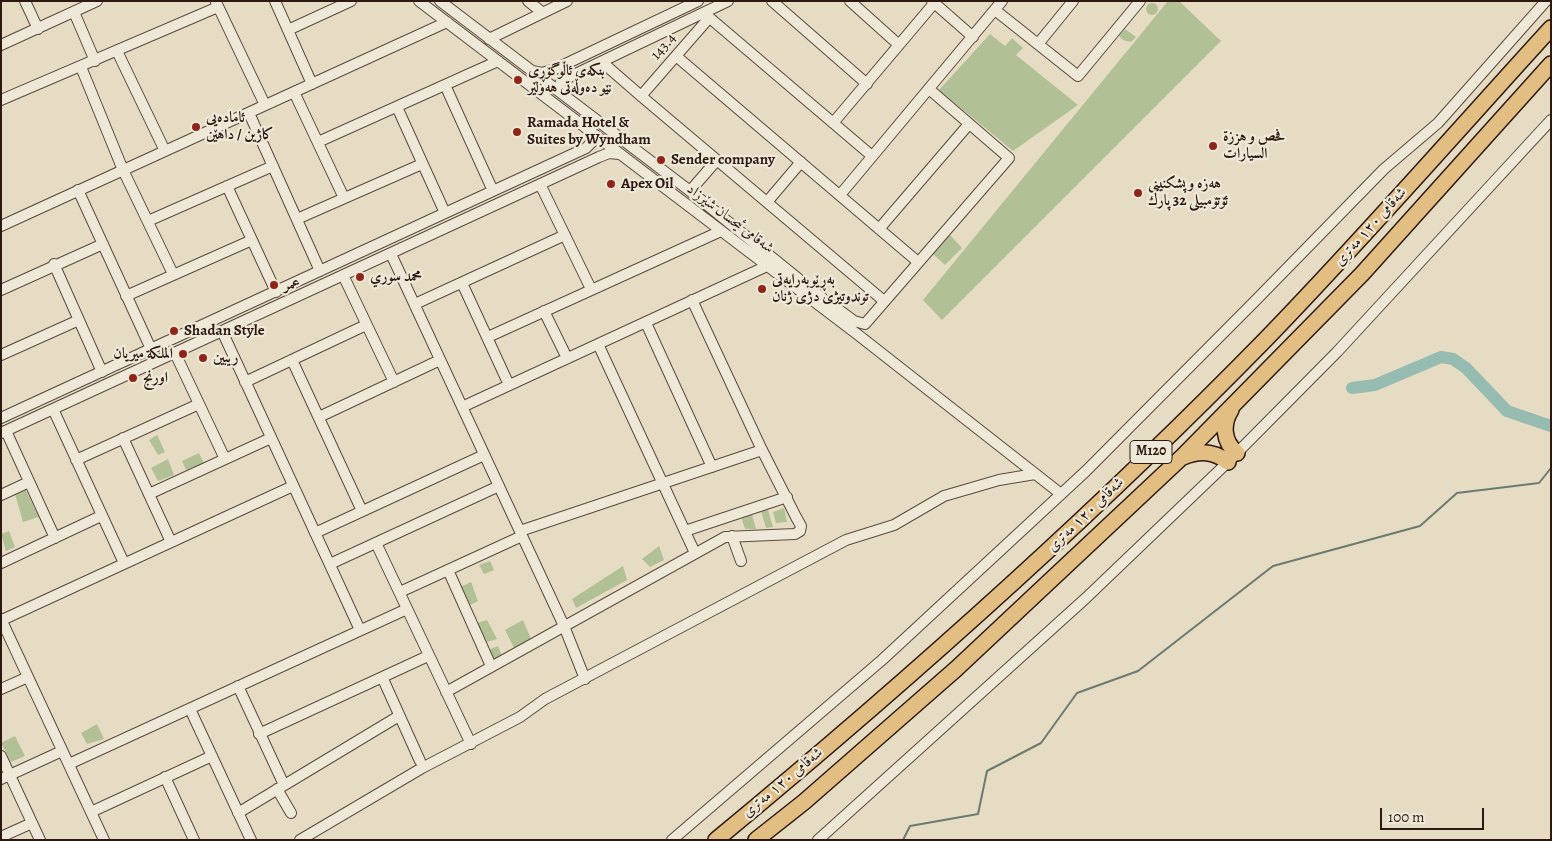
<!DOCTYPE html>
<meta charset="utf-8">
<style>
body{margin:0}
#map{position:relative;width:1552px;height:841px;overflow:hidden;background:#e5dcc3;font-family:Alegreya,serif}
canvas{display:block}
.frame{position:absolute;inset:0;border:2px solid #2d1911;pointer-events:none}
.scale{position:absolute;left:1380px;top:808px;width:104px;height:22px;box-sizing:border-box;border:2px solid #2d1911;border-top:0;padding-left:6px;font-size:15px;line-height:18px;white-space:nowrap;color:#2d1911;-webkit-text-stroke:4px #eee8d8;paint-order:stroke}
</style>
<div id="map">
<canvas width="1552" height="841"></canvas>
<div class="frame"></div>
<div class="scale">100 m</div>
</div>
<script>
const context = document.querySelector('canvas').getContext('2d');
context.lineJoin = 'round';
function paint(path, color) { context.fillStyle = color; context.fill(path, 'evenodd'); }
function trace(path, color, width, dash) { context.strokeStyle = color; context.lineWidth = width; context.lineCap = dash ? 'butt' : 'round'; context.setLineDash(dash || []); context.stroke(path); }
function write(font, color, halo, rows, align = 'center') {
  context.font = font + ' Alegreya,Amiri,serif'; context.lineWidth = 4.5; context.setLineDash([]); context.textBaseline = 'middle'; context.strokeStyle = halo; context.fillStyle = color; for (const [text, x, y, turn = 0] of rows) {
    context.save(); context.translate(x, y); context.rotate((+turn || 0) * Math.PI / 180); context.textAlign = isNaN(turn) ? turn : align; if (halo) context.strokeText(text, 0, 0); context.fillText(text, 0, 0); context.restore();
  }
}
paint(new Path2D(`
 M1168,1H1179L1221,41L942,320L923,300Z
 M1146 9a6 6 0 1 1 12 0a6 6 0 1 1-12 0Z
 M1125,29L1136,37L1131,42L1123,40L1119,36Z
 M990,34L1005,46L1012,38L1023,48L1016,55L1078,105L1013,151L939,90Z
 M950,235L962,248L945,265L933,254Z
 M157,435L165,452L158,455L149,440Z
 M199,453L204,463L186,470L182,461Z
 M168,459L174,475L158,481L151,468Z
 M25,489L39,517L23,522L15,494Z
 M784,508L787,522L776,523L773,512Z
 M768,510L773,527L766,528L761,511Z
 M752,514L756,529H745L741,516Z
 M9,531L15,547L6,551L1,534Z
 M659,546L664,560L650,567L642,559Z
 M490,561L494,570L484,574L479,565Z
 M623,566L627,580L576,608L572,599Z
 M471,582L478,601L468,606L460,587Z
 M487,620L497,639L487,642L477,623Z
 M523,620L531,639L514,648L505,630Z
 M498,646L503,658L493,662L488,650Z
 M97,724L104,739L87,744L81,733Z
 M15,736L25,756L11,762L1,743Z`), '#b2c195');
trace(new Path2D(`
 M903,840L910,826L978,814L987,771L1041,743L1077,693L1138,671L1273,566L1420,526L1457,493L1539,483L1551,468`), '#6c7b72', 2);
trace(new Path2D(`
 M1352,388L1375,385L1441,357L1453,359L1466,368L1507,411L1551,426`), '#96bcb2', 12);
const minor = new Path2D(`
 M25,1L38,29
 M275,1L312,84
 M419,1L857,334L1061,494
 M440,1L690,191L822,298L830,310
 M528,1L543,13
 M772,1L867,84
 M850,1L899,45
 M932,1L973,37
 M216,2L265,105
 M995,10L1078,76L1140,1
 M74,12L95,61
 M704,13L872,156
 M288,30L351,1
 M489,39L567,1
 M1038,44L1073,1
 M1,45L97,1
 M117,51L165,151
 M676,56L918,262
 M602,62L641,96L884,301
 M81,67L123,170L173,274
 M532,71L542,73L555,69L698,1
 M445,85L493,191
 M294,92L344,198
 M565,96L560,86L561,81L728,1
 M641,96L709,18
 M1,100L218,7
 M397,107L445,213
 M249,113L320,271
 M833,123L936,1
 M318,142L498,61
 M540,184L591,289
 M227,186L276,292
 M78,190L151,349
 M690,191L717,160
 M840,195L1002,1
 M767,202L801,162
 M297,219L422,164
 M148,221L273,166
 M1,226L447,22
 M879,229L969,124
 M391,254L564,626L585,679
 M54,264L102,372
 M343,275L394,382
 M462,283L509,385
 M1,290L103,244
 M126,296L252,240
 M827,301L854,321L865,324L1009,158L929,89
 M415,304L565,235
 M544,311L567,358
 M646,323L712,467
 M222,331L360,630
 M488,337L721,231
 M598,344L695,553
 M175,353L225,459
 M1,355L79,320
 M292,360L362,511
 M245,382L366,325
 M462,407L767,266
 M53,409L124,563
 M319,417L440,360
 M1,418L586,148L593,141L588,130
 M6,431L55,538
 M1,433L599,157L609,153L619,154
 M123,438L171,542
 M76,460L199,404
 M149,494L271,438
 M1,495L29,482
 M520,531L762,450
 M685,531L787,497
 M315,533L484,455
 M732,536L741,561
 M376,543L471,744
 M1,563L101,516
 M330,564L499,486
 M448,570L491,666
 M400,592L522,536
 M1,619L104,840
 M2,620L293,486
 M383,679L420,761
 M238,686L284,785
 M1,689L28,677
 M446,692L725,537L795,534L800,531L801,526L796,517L762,450L692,300
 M190,709L251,840
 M259,734L428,656
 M1,756L40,840
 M69,764L407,609
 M165,777L194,840
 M1,779L62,751
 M277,789L291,813
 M91,812L212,756
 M238,813L399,716
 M1,837L32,823
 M300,840L422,768L520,717L545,699L846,540L894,525L944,496L999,480L1035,474
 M672,840L882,660L1086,471L1257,299L1384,169L1438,123L1546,1
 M818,840L1086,598L1228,462L1337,352L1551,120`);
const highway = new Path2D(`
 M1231,410C1222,424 1223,442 1237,453
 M1183,457C1200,450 1214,451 1228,462
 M716,840C907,682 1092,517 1266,339C1364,238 1456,132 1551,28
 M756,840L804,802L956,669L1182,457L1362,274L1551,64`);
trace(minor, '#5b4a3e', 12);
trace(highway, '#2d1911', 18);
trace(minor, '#eee8d8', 10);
trace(highway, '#e2be82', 15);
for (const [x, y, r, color] of [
 [518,80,5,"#8f2418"],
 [196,127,5,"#8f2418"],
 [517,132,5,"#8f2418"],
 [1213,146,5,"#8f2418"],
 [661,160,5,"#8f2418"],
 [611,184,5,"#8f2418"],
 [1138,193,5,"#8f2418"],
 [360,277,5,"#8f2418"],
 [274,285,5,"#8f2418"],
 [762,289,5,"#8f2418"],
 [174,331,5,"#8f2418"],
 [183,354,5,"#8f2418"],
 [203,358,5,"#8f2418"],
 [133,378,5,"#8f2418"]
]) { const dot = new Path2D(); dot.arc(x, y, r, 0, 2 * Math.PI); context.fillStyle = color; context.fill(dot); trace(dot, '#eee8d8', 2); }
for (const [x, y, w] of [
 [1151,452,42]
]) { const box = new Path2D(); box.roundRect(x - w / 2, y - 11.5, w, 23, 4); context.fillStyle = '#eee8d8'; context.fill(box); trace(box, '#2d1911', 1); }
write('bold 14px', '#2d1911', null, [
 ["M120",1151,452]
]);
write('15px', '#2d1911', '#eee8d8', [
 ["143.4",664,47,-49],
 ["شەقامی ئیحسان شێرزاد",730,219,37],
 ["شەقامی ١٢٠ مەتری",1371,227,-48],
 ["شەقامی ١٢٠ مەتری",1086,515,-44],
 ["شەقامی ١٢٠ مەتری",783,783,-40]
]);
write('bold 15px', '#2d1911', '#eee8d8', [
 ["بنکەی ئاڵوگۆڕی",528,71],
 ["نێو دەوڵەتی هەولێر",528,88],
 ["ئامادەيی",206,118],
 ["کاژين / داهێن",206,135],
 ["Ramada Hotel &",527,123],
 ["Suites by Wyndham",527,140],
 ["فحص و هززة",1223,137],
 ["السيارات",1223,154],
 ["Sender company",671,160],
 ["Apex Oil",621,184],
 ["هه‌زه‌ و پشكنینی",1148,184],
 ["ئۆتۆمبیلی 32 پارك",1148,201],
 ["محمد سوري",370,277],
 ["بەڕێوبەرایەتی",772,280],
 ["توندوتیژی دژی ژنان",772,297],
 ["عمر",284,285],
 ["Shadan Style",184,331],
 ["الملكة ميريان",173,354,"right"],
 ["ريبين",213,358],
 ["اورنج",143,378]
], 'left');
</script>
